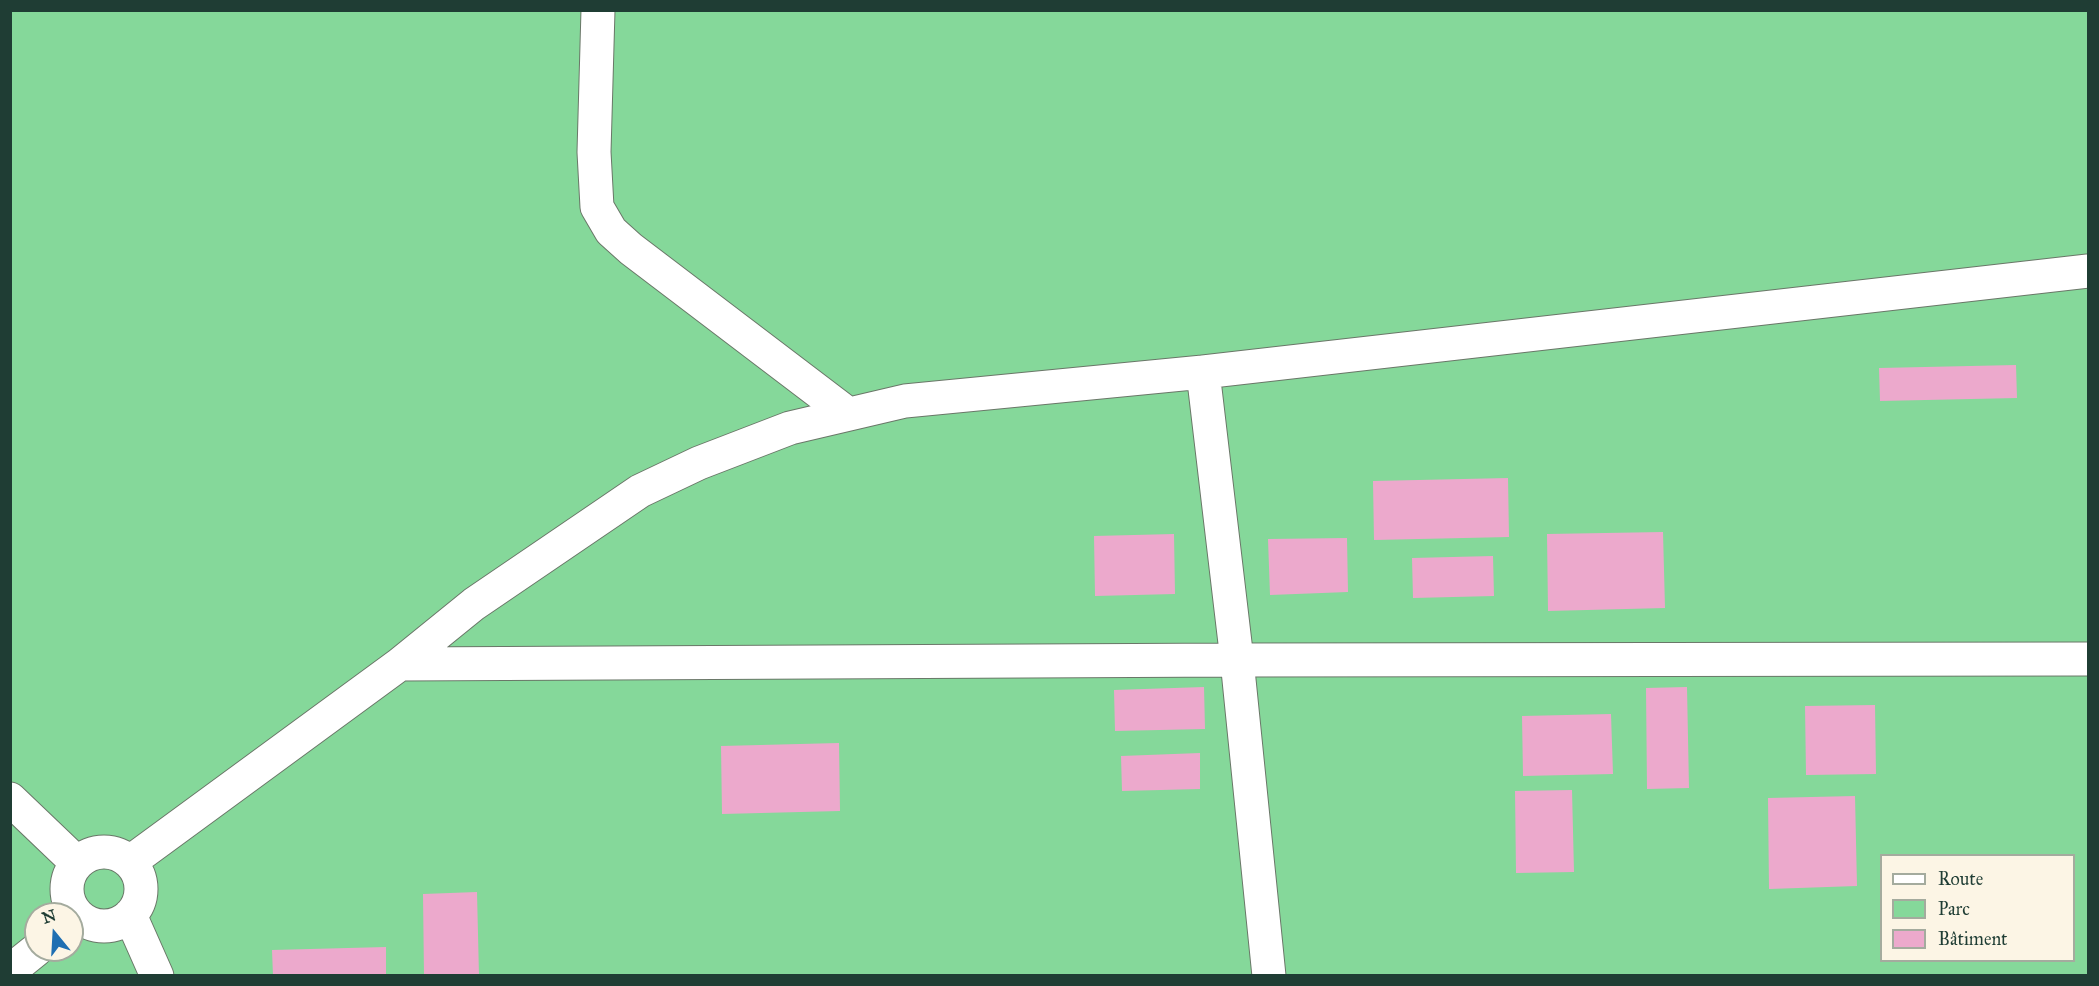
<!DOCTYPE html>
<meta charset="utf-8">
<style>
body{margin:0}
#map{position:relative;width:2099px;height:986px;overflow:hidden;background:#f5e3c8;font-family:"IM FELL Great Primer",serif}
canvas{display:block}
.frame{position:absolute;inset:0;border:12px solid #1f3d34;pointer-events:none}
.legend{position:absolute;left:1880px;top:854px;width:195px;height:108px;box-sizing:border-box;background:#fcf5e5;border:2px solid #a4ab9e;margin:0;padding:8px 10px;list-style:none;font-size:18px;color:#1f3d34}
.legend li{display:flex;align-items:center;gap:12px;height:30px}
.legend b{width:30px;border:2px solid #a4ab9e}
.north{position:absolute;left:24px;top:902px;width:60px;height:60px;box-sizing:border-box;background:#fcf5e5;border:2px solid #a4ab9e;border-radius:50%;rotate:342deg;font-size:16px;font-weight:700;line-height:24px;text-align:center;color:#1f3d34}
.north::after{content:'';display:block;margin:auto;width:21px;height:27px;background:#1f6fb2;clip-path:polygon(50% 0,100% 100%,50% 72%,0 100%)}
</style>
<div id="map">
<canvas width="2099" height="986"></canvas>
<div class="frame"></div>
<ul class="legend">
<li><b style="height:8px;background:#fff"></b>Route</li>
<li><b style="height:16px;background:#85d89a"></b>Parc</li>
<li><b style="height:16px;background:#eca9cc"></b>Bâtiment</li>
</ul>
<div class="north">N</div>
</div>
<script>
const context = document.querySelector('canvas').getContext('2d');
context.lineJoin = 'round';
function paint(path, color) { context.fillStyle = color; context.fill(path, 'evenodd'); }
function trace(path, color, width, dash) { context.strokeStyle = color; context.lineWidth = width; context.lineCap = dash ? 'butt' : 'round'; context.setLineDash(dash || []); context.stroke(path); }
paint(new Path2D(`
 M10,11H2088V975H11ZM1882,856H2074V960H1882ZM36,914H72V950H36Z`), '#85d89a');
paint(new Path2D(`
 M2016,365L2017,398L1880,401L1879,368Z
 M1508,478L1509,537L1374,540L1373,481Z
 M1663,532L1665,608L1548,611L1547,534Z
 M1174,534L1175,594L1095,596L1094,536Z
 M1347,538L1348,592L1270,595L1268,539Z
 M1493,556L1494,596L1413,598L1412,558Z
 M1204,687L1205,729L1115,731L1114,690Z
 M1687,687L1689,788L1647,789L1646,688Z
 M1875,705L1876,774L1806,775L1805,706Z
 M1611,714L1613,774L1523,776L1522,716Z
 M839,743L840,811L722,814L721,746Z
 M1200,753V789L1122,791L1121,756Z
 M1572,790L1574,872L1516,873L1515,791Z
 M1855,796L1857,886L1769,889L1768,798Z
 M477,892L479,976H424L423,894Z
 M386,947V976H273L272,950Z`), '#eca9cc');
const minor = new Path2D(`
 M598,10L594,152L597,207L611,231L631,249L848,414
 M1203,372L1237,660L1269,976
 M400,664L1237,660L2088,659
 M10,799L77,863
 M67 889a37 37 0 1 1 74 0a37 37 0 1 1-74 0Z
 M130,862L400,664L474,604L640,491L699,463L790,428L905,401L1203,372L2088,271
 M130,915L157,976
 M10,971L36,950`);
trace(minor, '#6a7768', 35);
trace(minor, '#fff', 33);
</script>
